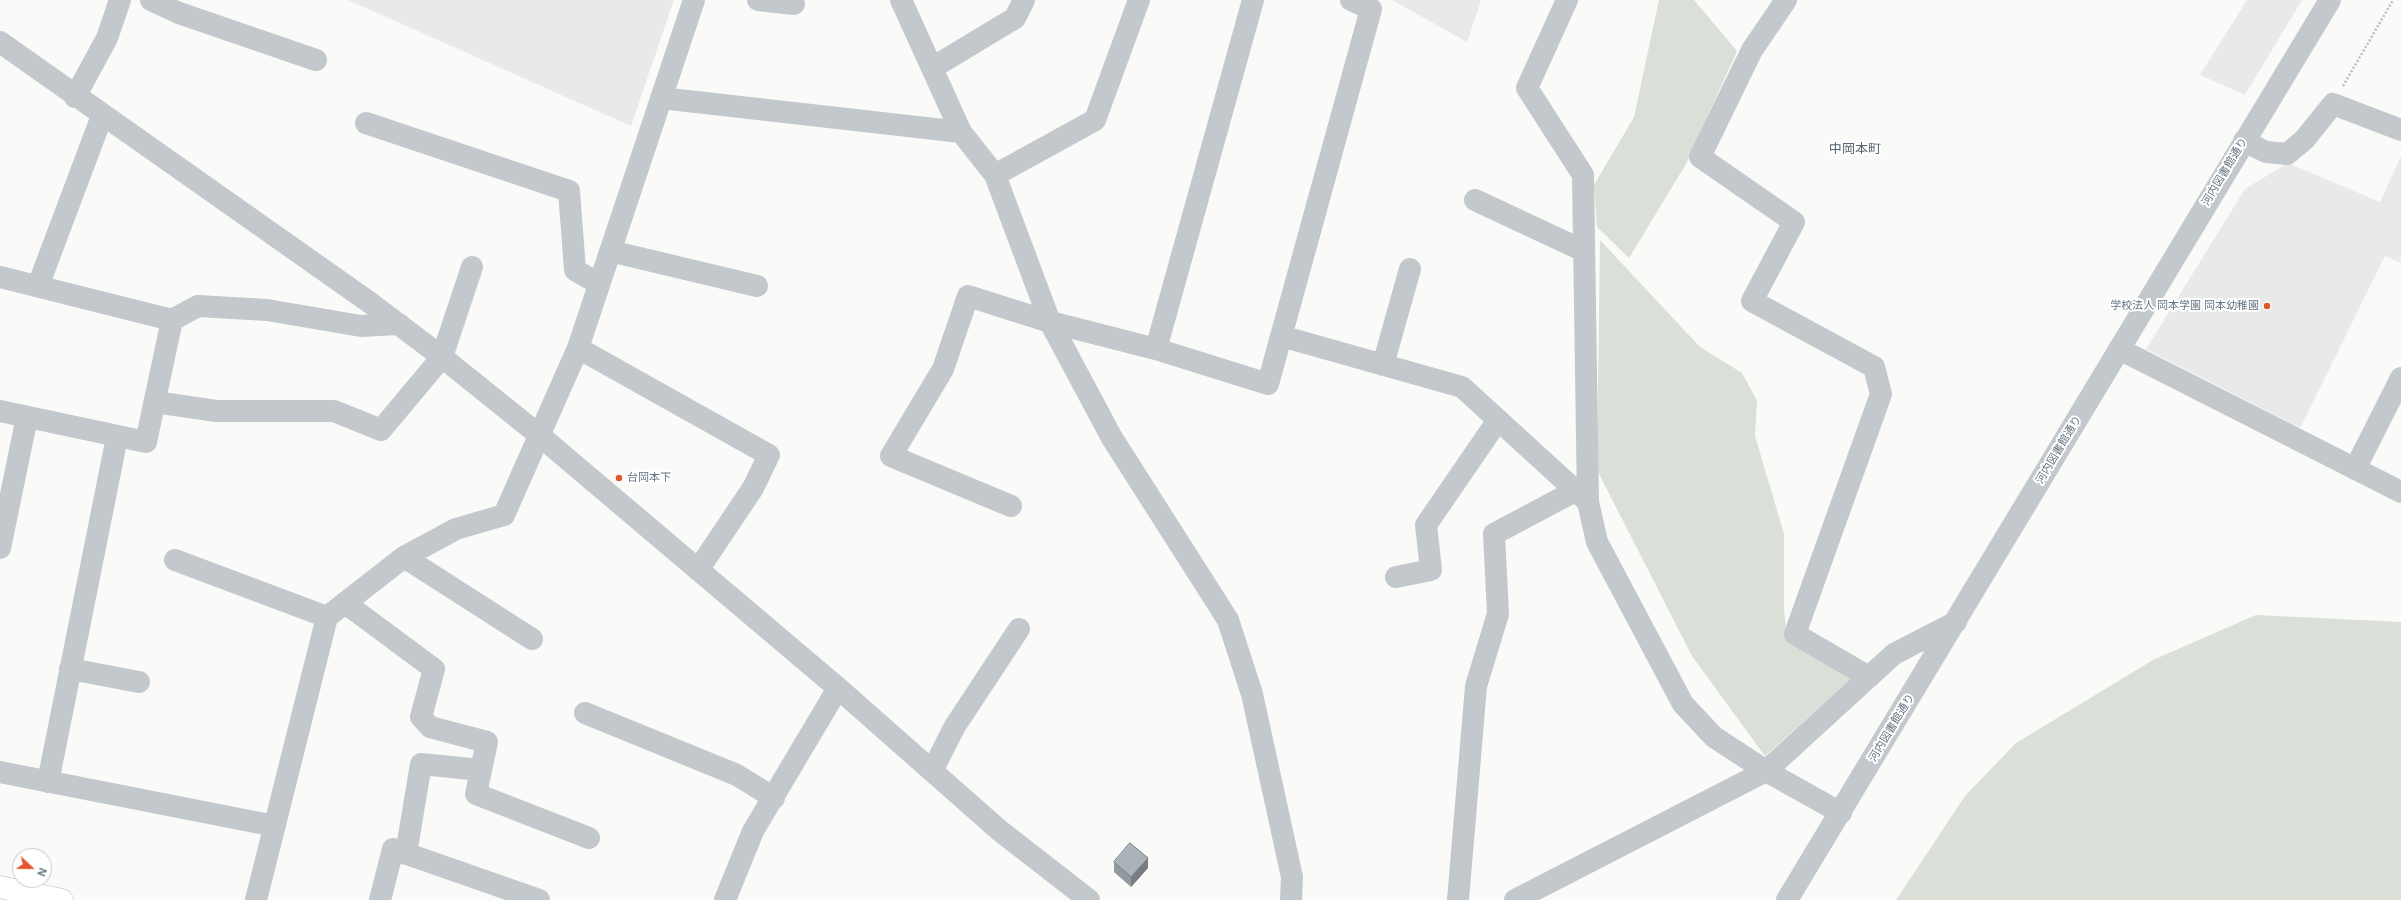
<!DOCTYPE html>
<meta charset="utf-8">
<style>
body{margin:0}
#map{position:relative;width:2401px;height:900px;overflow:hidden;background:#fafaf8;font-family:"DM Sans",sans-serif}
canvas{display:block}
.north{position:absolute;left:12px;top:848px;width:40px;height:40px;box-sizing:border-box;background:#fff;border:1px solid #c1c8cd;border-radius:50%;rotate:112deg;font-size:11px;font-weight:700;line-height:16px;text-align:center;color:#657683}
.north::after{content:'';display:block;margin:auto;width:14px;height:18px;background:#e4572e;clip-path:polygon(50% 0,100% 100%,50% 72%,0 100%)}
</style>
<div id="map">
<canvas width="2401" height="900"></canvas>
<div class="north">N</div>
</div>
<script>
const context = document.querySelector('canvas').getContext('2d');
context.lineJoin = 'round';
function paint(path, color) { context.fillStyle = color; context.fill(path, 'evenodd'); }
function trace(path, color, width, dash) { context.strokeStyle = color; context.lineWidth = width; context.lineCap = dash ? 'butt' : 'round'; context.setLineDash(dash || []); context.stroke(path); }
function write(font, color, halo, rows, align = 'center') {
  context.font = font + ' "DM Sans","Noto Sans JP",sans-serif'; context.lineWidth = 4; context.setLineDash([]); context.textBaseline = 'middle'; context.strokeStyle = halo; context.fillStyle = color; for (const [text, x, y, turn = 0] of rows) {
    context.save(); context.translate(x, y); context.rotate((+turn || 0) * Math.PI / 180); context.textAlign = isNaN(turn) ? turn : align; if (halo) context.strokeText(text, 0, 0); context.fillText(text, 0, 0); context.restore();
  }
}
paint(new Path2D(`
 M348,0H674L631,126Z
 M1392,0H1481L1467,42Z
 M2247,0H2302L2245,95L2200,75Z
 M2401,156V263L2385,256L2300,428L2146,349L2245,189L2288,163L2380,202Z`), '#e8e9e9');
paint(new Path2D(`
 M1659,0H1694L1737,51L1686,164L1629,258L1597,227L1594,185L1634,117Z
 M1600,240L1700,347L1742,373L1757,401L1755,436L1784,534V609L1787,639L1853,677L1765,756L1692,656L1597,470Z
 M2256,615L2401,622V900H1896L1965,796L2016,743L2153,660Z`), '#dadfd7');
const major = new Path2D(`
 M0,887L62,900`);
trace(major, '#b5babe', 23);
trace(new Path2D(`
 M2343,86L2393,0`), '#bbbfc2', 2.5, [2, 2]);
trace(new Path2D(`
 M151,0L179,13L316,60
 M758,0L794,4
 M901,0L961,132L995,175L1050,322L1112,438L1228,620L1252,694L1292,877L1291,900
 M1567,0L1527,88L1583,175L1588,502
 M1786,0L1752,50L1700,157L1794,222L1752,301L1874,367L1881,394L1795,634L1869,677
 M0,42L369,302L442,357L539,435L838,688L999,830L1089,900
 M932,68L1015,18L1024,0
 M75,97L107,38L120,0
 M661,98L961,132
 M366,123L569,191L575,270L599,284
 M2244,141L2266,152L2287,154L2304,140L2333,104L2401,130
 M995,175L1095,120L1139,0
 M1475,200L1584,251
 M610,251L757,286
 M0,277L172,320L146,442L0,411
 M38,286L102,116
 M172,320L198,306L267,310L361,326L399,324
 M1281,336L1462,387L1588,502L1597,542L1683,704L1714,737L1766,771L1841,813
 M578,348L769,455L753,488L698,570
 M1156,349L1253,0
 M2119,349L2401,492
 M1383,365L1410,269
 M155,402L216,411H334L381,430L442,357L472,267
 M2355,469L2401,378
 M1011,506L891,456L943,369L968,296L1050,322L1156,349L1268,384L1371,9L1351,0
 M0,548L27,417
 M404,557L532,639
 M175,560L327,617
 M1396,577L1431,570L1426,525L1498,420
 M345,603L434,669L421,717L430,727L487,742L476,794L589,838
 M70,669L139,682
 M585,713L737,775L774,798
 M932,771L955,726L1019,629
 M0,772L275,826
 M48,782L117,437
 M406,854L421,764L481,770
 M256,900L327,617L404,557L456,529L504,515L578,348L694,0
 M380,900L393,849L539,900
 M725,900L753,831L838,688
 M1458,900L1476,686L1498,614L1494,534L1575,491
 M1515,900L1766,771L1894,654L1956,622
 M1787,900L2330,0`), '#c3c8cc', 22);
trace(major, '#fff', 22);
paint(new Path2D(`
 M1114,862L1148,868L1131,887L1114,872Z`), '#929a9f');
paint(new Path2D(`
 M1148,858V868L1131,887V877Z`), '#777d82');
const building = new Path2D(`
 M1130,843L1148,858L1131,877L1114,862Z`);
paint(building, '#aab3b9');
trace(building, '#777d82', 1);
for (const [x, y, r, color] of [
 [2267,306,4,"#e4572e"],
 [619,478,4,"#e4572e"]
]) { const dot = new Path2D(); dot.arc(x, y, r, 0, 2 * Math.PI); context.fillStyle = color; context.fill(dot); trace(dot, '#fff', 1.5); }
write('11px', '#657683', '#fff', [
 ["河内図書館通り",2225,172,-59],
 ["河内図書館通り",2059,450,-59],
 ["河内図書館通り",1892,728,-59]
]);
write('11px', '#657683', '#fff', [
 ["学校法人 岡本学園 岡本幼稚園",2259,306],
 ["台岡本下",627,478,"left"]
], 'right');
write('13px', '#57646e', '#fff', [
 ["中岡本町",1855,150]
]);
</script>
